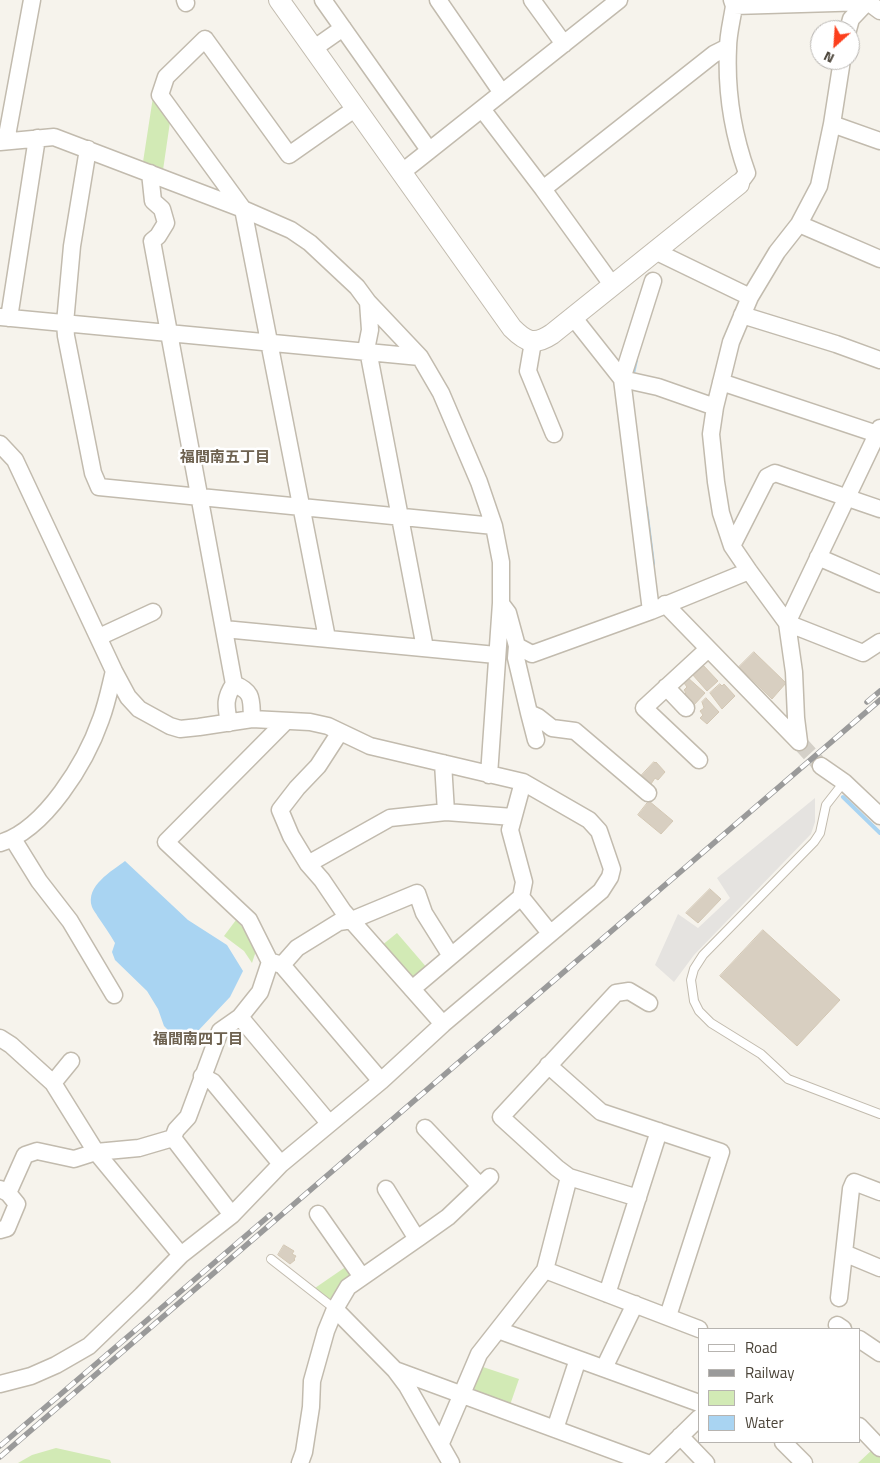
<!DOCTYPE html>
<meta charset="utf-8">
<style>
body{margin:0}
#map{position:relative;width:880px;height:1463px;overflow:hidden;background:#f6f3ec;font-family:"Titillium Web",sans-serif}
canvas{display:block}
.legend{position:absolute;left:698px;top:1328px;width:162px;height:115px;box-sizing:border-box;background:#fff;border:1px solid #b7b4b0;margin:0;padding:6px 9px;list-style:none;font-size:15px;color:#4b4439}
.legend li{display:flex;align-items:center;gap:10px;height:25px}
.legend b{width:25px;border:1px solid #b7b4b0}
.north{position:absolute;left:810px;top:20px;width:50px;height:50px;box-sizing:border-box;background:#fff;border:1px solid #b7b4b0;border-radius:50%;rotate:206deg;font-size:14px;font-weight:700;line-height:20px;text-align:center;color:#4b4439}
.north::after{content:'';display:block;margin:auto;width:18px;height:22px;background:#fc3f1d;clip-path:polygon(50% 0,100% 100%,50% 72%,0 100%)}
</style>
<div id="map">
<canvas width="880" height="1463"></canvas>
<ul class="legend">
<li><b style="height:6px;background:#fff"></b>Road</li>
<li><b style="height:6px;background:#9a9a9a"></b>Railway</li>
<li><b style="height:14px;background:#d2eab5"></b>Park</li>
<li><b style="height:14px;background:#a9d4f2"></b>Water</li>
</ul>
<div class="north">N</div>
</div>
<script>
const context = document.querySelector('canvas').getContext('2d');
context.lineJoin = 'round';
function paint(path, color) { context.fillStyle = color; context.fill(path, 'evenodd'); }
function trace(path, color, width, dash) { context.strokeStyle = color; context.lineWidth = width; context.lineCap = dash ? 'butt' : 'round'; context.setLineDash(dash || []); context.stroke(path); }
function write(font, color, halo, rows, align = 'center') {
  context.font = font + ' "Titillium Web","Noto Sans JP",sans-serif'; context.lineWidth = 5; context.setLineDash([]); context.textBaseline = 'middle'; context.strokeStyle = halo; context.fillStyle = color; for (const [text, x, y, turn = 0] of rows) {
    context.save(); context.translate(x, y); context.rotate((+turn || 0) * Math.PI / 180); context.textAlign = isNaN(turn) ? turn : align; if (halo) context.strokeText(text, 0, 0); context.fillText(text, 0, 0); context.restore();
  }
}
paint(new Path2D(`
 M153,97L170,122L163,170L143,162Z
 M236,920L246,931L256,951L252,963L244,951L224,936Z
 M397,933L428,969L417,979L409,977L381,946Z
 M347,1266L353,1274L335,1297L329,1299L315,1288Z
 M480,1366L519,1379L510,1405L476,1391L472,1386Z
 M56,1448L110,1460L111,1463H18L32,1455Z
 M873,1449L880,1457V1463H858Z`), '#d2eab5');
paint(new Path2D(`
 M815,798V822L811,834L694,955L674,982L655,965L678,914L698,928L730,898L717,878Z`), '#e5e3e0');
paint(new Path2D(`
 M125,861L188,920L227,945L243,971L230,997L197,1032L187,1036L173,1035L164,1026L158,1009L147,991L115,960L112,952L115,943C110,934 104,926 98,917C96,913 93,910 92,907C85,886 112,871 125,861Z`), '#a9d4f2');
trace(new Path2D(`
 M632,378L636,360
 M646,508L653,564
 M843,797L880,833`), '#a9d4f2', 4);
const building = new Path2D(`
 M754,652L786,683L772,699L739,667Z
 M702,664L718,681L707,691L692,674Z
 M687,677L705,693L693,706L683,696L686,693L684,690L687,687L684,683L685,682L684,680Z
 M720,684L722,686L724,684L735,696L722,709L710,693Z
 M706,698L719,712L707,724L700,718L703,715L700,711L704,708L702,702Z
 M654,762L655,763L656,762L665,772L658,780L655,778L651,784L641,776Z
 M649,801L673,821L661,834L638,815Z
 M710,889L721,899L698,923L686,913Z
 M763,930L840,1000L797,1046L720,976Z
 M284,1245L294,1251L292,1254L296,1256L294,1259L295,1260L290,1264L278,1255Z`);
paint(building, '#d8cfc1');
trace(building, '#d3c7b4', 1);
trace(new Path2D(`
 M799,742L821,766`), '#d4d0c8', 16, [16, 8]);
const service = new Path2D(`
 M844,782L826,805L820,833L814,842L703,955L694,969L691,980L694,1001L699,1011L711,1023L761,1054L788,1079L880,1114
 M271,1259L335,1309`);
const minor = new Path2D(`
 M185,0L186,3
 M323,0L429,150
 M438,0L502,93
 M532,0L564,44
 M732,0L734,6C732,20 728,34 728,48C726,90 733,134 747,173L739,184
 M734,6L868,2L880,11
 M848,30L851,19L869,0
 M313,49L343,28
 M482,109L543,189L613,286
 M832,124L880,141
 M6,141L32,0
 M0,142L54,137L243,209L291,230L310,243L357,287L368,302L420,357L441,393L479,482L494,526L501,562V603L489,775
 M88,149L72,246L65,323L66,336L93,473L99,487L494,526
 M150,173L153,201L162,209L166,223L158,236L152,241L234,684C224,699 226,706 229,723
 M401,173L619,0
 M543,189L714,54L728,47
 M799,224L880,259
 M655,251L750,297
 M368,302L370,330L367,345L425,648
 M742,315L836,344L880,360
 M0,317L420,357
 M573,317L622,379L658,387L715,407
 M9,318L37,138
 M533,342L528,371L554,434
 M721,382L880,435
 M0,444L15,460L114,671L128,697L139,709L170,726L180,729L199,727L252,719L310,722L328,726L370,746L523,782L589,820L599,831L612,869L610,877L601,891L443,1024L381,1081L281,1164L232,1215L181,1255L142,1295L89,1346L56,1365L31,1376L0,1384
 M732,546L767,477L775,473L880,509
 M818,557L880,584
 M665,604L799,742
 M502,605L508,613L517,646L532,654L651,611L749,571
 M651,611L622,379L653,281
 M787,623L880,428
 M787,623L863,653L880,642
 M224,629L496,655
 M99,637L153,612
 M327,638L243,209L160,95L166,77L205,39L289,155L356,108
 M517,646L516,658L529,713L538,717L552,728L575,731L648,793
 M234,684C254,692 251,700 252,719
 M666,687L686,708
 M529,713L536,740
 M340,732L318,766L297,788L280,810L291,836L308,864L322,880L343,911L443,1024
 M799,742L796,718L794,672L787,623L749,571L732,546L721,513L716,482L711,434L715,407L731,342L750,297L777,252L799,224L819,186L832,124L842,60
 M699,760L644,708L708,649
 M443,763L446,812L513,817
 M821,766L844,782L880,816
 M13,839L39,881L70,921L114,995
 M0,843C45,830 86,762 101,719C107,703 110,687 114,671
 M308,864L390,818L446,812
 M521,897L524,882L510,830L523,782
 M272,962L282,965L381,1081
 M282,965L297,948L339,922L352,920L417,893L424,913L451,956
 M412,989L521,897L550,933
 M240,1017L329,1123
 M0,1038L11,1045L53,1083L96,1152L181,1255
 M548,1065L601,1112L721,1152L668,1316
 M202,1076L213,1082L281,1164
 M53,1083L71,1061
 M425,1128L480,1186
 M173,1138L176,1130L188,1117L220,1031L240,1017L260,992L270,962L249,920L166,842L286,721
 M173,1138L232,1215
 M0,1189L8,1193L17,1204L7,1228L0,1230
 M880,1192L854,1182L851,1189L844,1253L880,1268
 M8,1193L25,1155L37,1151L74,1159L96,1152L139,1148L173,1138
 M638,1198L569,1177L557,1168L501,1117L616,993L629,991L649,1003
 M318,1214L362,1277
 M417,1239L448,1217L490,1177
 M545,1270L569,1177
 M607,1294L659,1131
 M839,1298L844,1253
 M335,1309L395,1370L407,1386L451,1463
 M837,1325L843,1329
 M498,1330L699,1403
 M859,1339L880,1353
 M604,1368L635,1304
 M395,1370L647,1463
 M859,1426L880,1448
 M555,1429L578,1359
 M680,1436L706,1463
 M783,1442L804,1463
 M441,1443L479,1354L545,1270L699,1329
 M300,1463L304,1452L311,1407L312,1381L326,1331L335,1309L348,1287L417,1239L386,1189
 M653,1463L699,1418`);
const tertiary = new Path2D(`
 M279,0L512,328C526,342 534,346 552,334L739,184`);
trace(service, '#c2bbae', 10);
trace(minor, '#c2bbae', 19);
trace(tertiary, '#c2bbae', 22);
trace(service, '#fff', 8);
trace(minor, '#fff', 16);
trace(tertiary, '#fff', 20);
const rail = new Path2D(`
 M867,702L880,691
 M0,1446L270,1215
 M0,1457L880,700`);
trace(rail, '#9a9a9a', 5.5);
trace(rail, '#fff', 4, [11]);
write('bold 15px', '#6e6250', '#fff', [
 ["福間南五丁目",225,458],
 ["福間南四丁目",198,1040]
]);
</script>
